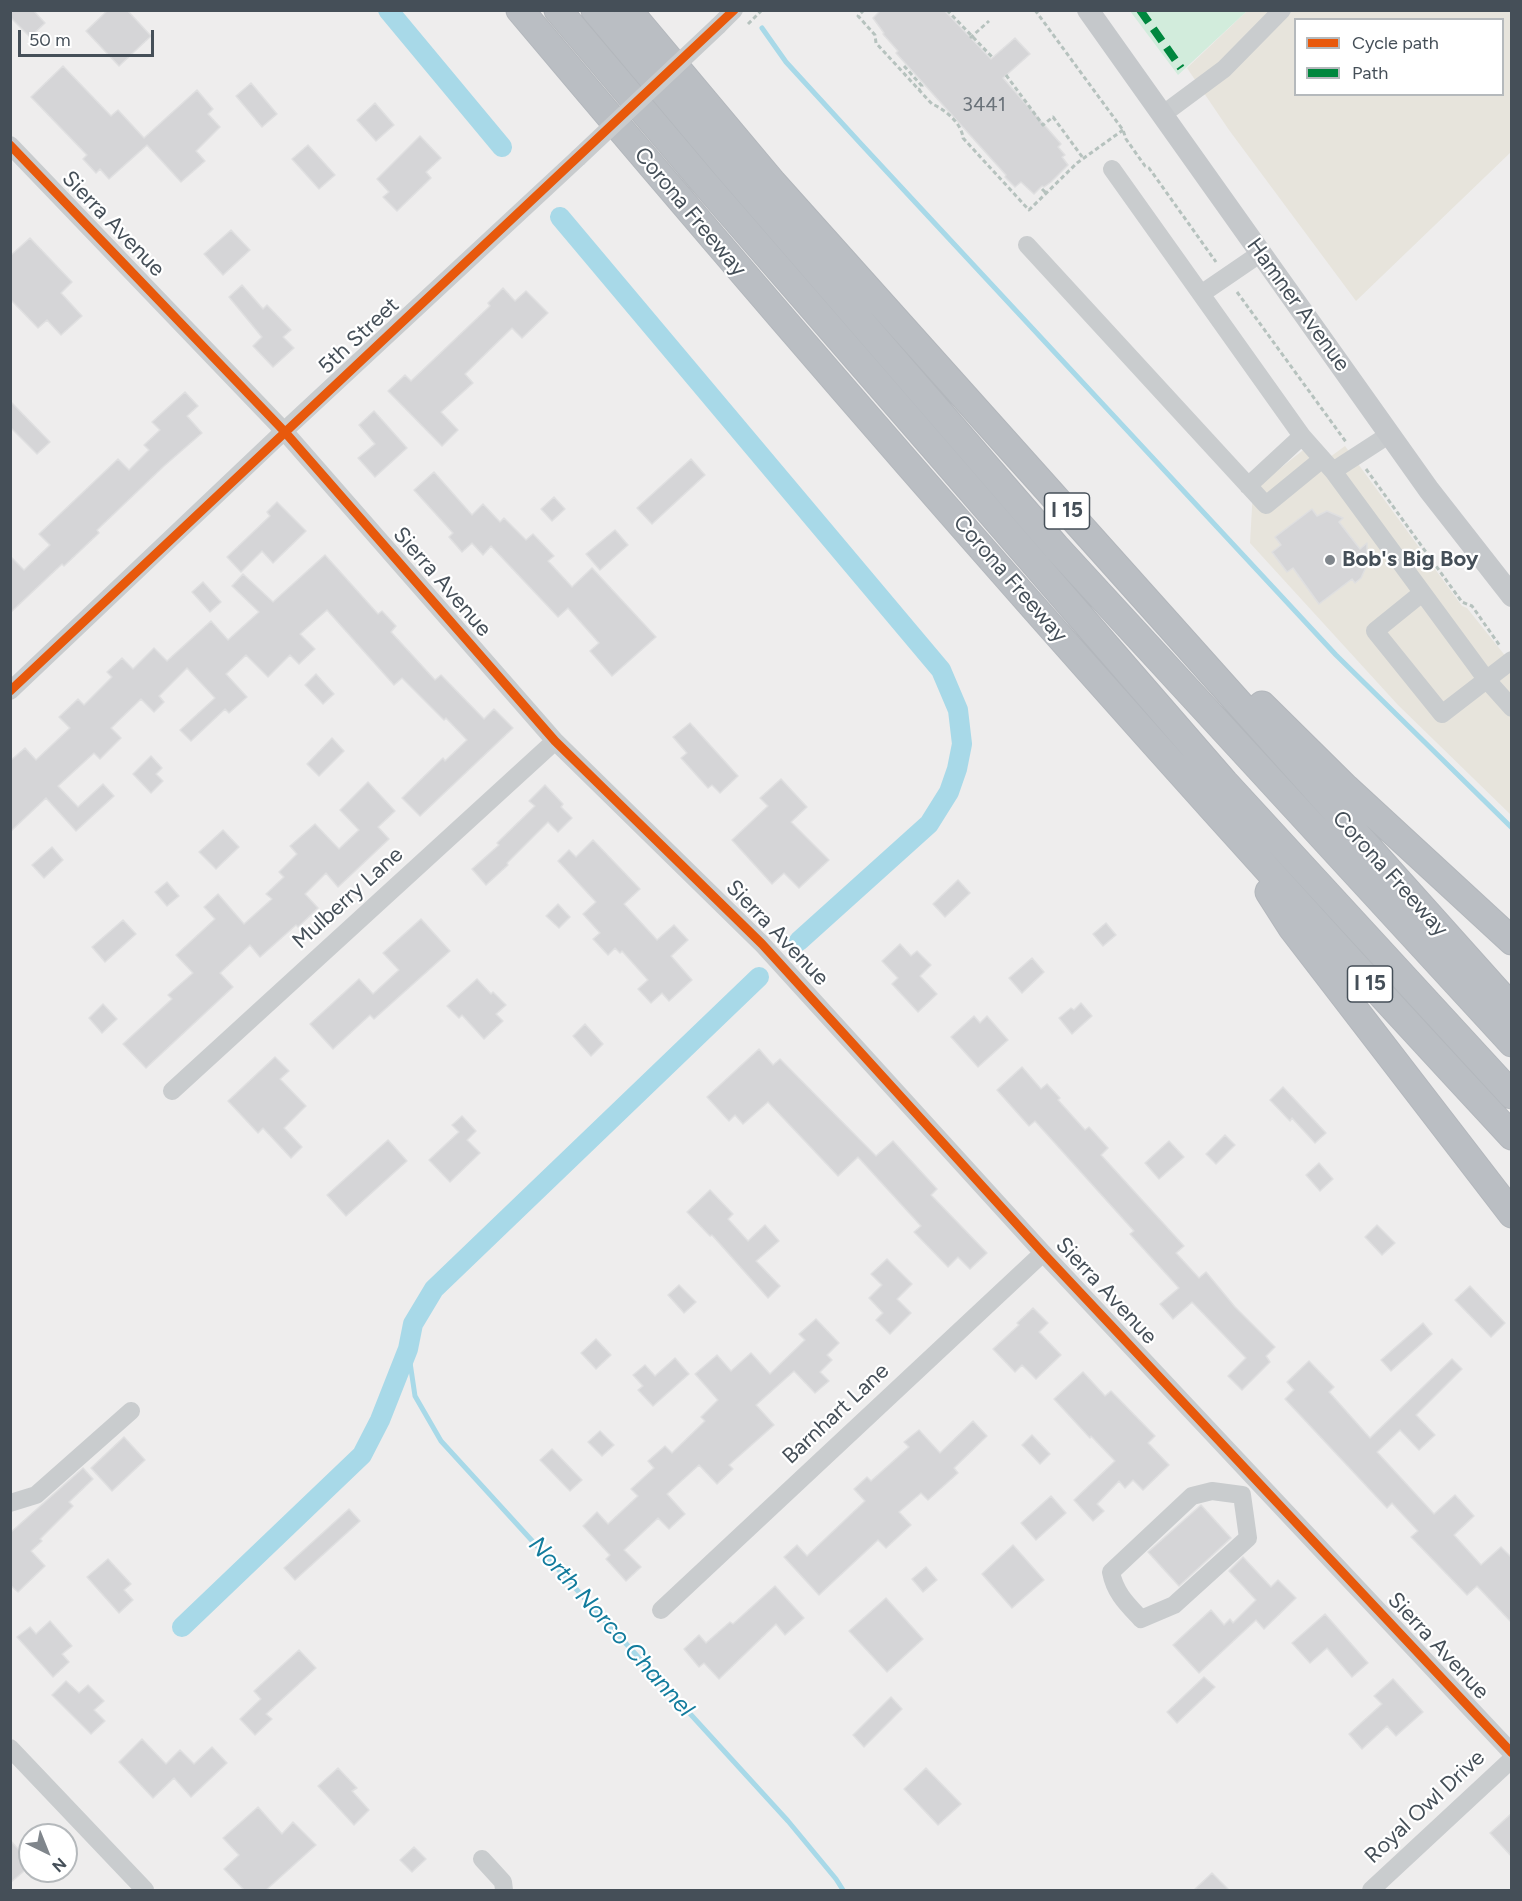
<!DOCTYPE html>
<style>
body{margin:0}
#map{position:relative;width:1522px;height:1901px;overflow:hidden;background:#eeeded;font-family:Figtree,sans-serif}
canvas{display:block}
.frame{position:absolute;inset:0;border:12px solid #454f58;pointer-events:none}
.legend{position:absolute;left:1294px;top:18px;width:210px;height:78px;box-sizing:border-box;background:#fff;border:2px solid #b5b9bc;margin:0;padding:8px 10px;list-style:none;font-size:18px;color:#454f58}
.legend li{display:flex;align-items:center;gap:12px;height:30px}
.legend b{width:30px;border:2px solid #b5b9bc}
.north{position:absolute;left:18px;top:1823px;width:60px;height:60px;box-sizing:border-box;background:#fff;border:2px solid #b5b9bc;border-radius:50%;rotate:137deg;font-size:16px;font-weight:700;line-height:24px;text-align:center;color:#454f58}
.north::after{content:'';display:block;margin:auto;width:21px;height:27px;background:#80868c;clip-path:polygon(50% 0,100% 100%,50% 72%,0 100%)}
.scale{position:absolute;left:18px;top:30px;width:136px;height:27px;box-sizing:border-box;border:3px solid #454f58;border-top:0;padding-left:8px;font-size:18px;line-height:21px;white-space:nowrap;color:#454f58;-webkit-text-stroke:4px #fff;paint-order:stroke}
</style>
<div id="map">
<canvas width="1522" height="1901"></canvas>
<div class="frame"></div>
<ul class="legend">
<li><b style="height:8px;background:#e8590c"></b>Cycle path</li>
<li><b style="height:8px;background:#00873e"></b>Path</li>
</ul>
<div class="north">N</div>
<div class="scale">50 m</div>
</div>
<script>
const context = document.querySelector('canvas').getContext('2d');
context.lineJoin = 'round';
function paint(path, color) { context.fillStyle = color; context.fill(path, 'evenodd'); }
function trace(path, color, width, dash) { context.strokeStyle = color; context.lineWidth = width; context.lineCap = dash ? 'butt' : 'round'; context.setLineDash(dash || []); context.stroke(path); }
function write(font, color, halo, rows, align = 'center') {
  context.font = font + ' Figtree,sans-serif'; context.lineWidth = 4.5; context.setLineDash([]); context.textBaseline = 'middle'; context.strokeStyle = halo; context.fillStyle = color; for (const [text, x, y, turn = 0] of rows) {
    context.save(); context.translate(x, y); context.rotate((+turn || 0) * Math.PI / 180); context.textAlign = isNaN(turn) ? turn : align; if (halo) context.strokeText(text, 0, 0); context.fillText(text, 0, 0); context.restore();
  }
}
paint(new Path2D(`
 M1247,11H1511V152L1356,301L1229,130L1187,68ZM1296,20H1502V94H1296Z
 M1312,443L1330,457L1345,446L1462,606L1467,608L1511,663V815L1398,705L1250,543L1253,490Z`), '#e7e4dc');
paint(new Path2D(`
 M1130,11H1247L1178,75Z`), '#d2ecdc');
trace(new Path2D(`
 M762,28L786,62L862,145L1336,655L1512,828
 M408,1349L415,1396L441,1441L788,1821L836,1879L843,1890`), '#a8d9e8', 5);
trace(new Path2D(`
 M388,10L502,147
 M560,217L941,670L958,710L962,744L957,769L949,792L929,824L799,941
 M182,1627L362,1455L380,1420L408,1349L413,1324L434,1289L759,977`), '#a8d9e8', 20);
const building = new Path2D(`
 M10,10H33L45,23L30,37L10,17Z
 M108,10H127L151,36L119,66L86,31Z
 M881,10H944L991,59L1015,38L1030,54L1003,78L1061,144L1058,147L1065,155L1062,157L1068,165L1051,182L1044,187L1042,186L1034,194L1021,182L1015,187L1005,177L1006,175L896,53L898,51L883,34L884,33L873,18Z
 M63,66L111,116L118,110L144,138L197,90L213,109L208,114L220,127L196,151L205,161L181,182L147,145L109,179L100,169L96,173L83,159L87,155L31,97Z
 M251,83L277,114L262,127L236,96Z
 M375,103L394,125L376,141L357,120Z
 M420,136L441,158L426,172L431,178L397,211L383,197L389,192L377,179Z
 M308,145L335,175L319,189L292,159Z
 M231,230L250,250L223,275L204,254Z
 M30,238L72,282L61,293L82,316L61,335L47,320L38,328L10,299V256Z
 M242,285L263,309L267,305L291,330L283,337L294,348L273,367L253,346L262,337L229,297Z
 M503,288L515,301L526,291L548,313L522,338L512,328L465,374L473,383L441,412L458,430L442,446L388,391L405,375L411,381L490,306L488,303Z
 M185,392L198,406L187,416L202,433L164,466L97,530L99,533L64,566L62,564L10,613V556L24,570L50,545L39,534L118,459L129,470L149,450L144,445L160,430L152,422Z
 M10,401L50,442L37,454L10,427Z
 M374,411L407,448L375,477L358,458L375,444L359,425Z
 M691,459L705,475L652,524L637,508Z
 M434,472L472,515L483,504L500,522L504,518L526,540L533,534L554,556L548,561L572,587L592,568L656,637L612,676L590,651L599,643L568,608L558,617L491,546L483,555L472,543L462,552L449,537L453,533L414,490Z
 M554,497L565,509L552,521L541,509Z
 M277,502L306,531L273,563L262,551L241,572L227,557L270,516L267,512Z
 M1312,509L1317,516L1327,511L1343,518L1339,522L1360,549L1367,543V565L1361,578L1355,583L1352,579L1319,604L1293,568L1287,572L1272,552L1281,545L1275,537Z
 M615,530L628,545L600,570L586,554Z
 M325,555L378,614L382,611L396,626L391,632L435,680L441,675L484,719L494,709L513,728L420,816L402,798L443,758L445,761L467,740L446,718L444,720L402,678L394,685L327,610L300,634L315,649L299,664L290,655L268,677L246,655L226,674L247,697L229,713L225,709L191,741L180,730L215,698L187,668L159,696L164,702L154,712L141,699L111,728L121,738L100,759L94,753L58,786L78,807L103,784L114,796L76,831L46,798L10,832V761L25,748L36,760L70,728L59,717L78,699L84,705L112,677L107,672L122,658L133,669L154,648L167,661L211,621L228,640L259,612L232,586L243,574L273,602Z
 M203,582L221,602L210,612L192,592Z
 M316,674L334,694L323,704L305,685Z
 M690,723L738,776L720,793L712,785L708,788L681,758L687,753L673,737Z
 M332,738L344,751L319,776L307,764Z
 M151,756L162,768L156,774L163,781L151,793L133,774Z
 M781,779L807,807L791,822L829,860L799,888L784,873L772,884L732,840L768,806L760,798Z
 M368,782L395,811L378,827L389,839L338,887L326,873L305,894L318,908L298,927L296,925L260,957L250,945L220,973L233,987L146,1068L123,1044L172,999L168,995L193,973L176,955L215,919L204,907L218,894L244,924L272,899L266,894L284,877L279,872L297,854L290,846L315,824L339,849L359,830L340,810Z
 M545,785L563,804L561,807L572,818L558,832L548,822L507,863L508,865L486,885L472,869L499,845L497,843L535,806L529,801Z
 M223,830L239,847L216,869L199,852Z
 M593,840L640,889L624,904L657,940L674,925L688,940L671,956L692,980L669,1001L662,993L651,1003L638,989L648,980L622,951L620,953L615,948L608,955L593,939L600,933L583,914L596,902L558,861L569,850L576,857Z
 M52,847L63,860L44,878L32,865Z
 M958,880L970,893L945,917L933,904Z
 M167,882L179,896L167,906L155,892Z
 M558,904L570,917L559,928L546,916Z
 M421,919L450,951L374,1019L370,1015L333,1049L310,1024L359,979L373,994L399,970L383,953Z
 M123,920L136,934L105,962L92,947Z
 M1106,923L1116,935L1103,946L1093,934Z
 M900,944L911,956L917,951L931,965L920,976L937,994L918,1012L892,984L898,978L882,961Z
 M1032,958L1044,972L1022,993L1009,978Z
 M477,979L491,994L493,992L506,1005L496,1014L503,1021L484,1039L462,1015L459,1018L447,1006Z
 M1081,1003L1092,1016L1072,1034L1059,1018L1071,1008L1074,1010Z
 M103,1004L117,1019L102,1033L89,1018Z
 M974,1016L980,1023L987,1016L1008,1040L978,1067L951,1037Z
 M585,1024L603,1044L591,1056L573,1036Z
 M759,1049L773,1065L780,1059L876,1156L893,1141L937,1189L931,1195L987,1253L970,1269L958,1257L948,1267L914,1232L921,1226L858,1157L838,1176L768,1102L743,1124L735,1115L729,1121L707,1097Z
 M275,1057L289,1071L280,1079L306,1106L284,1128L302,1147L291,1158L263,1128L258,1133L228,1101Z
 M1022,1067L1041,1089L1047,1084L1060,1098L1058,1100L1085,1130L1089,1127L1108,1148L1101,1155L1184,1246L1176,1253L1199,1278L1206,1272L1235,1307L1275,1347L1266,1356L1270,1362L1242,1390L1228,1376L1246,1358L1192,1302L1173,1319L1160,1304L1179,1288L1130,1234L1134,1231L1035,1121L1029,1126L997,1090Z
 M1283,1087L1326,1133L1315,1143L1292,1118L1290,1121L1270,1100Z
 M462,1116L476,1131L467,1140L480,1153L450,1182L429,1160L459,1132L452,1125Z
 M1225,1135L1235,1145L1216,1164L1206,1154Z
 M388,1140L407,1161L346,1216L327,1195Z
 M1169,1141L1184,1157L1159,1179L1145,1163Z
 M1319,1163L1333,1179L1320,1191L1306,1175Z
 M710,1190L733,1214L728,1219L748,1241L765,1225L779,1241L756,1261L780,1286L768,1298L712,1235L710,1236L687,1212Z
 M1377,1225L1395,1243L1382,1255L1365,1237Z
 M887,1259L912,1284L897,1299L911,1313L890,1334L876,1320L883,1313L869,1298L882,1285L871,1274Z
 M679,1285L696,1302L684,1313L668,1295Z
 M1470,1286L1505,1323L1491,1337L1455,1300Z
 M1033,1308L1048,1323L1039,1332L1061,1355L1036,1379L1022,1365L1015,1372L993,1349L1019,1325L1017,1323Z
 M816,1319L839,1343L827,1355L832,1360L820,1372L829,1381L815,1393L794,1371L756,1405L774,1425L729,1465L733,1469L717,1484L699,1465L667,1494L685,1514L669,1529L658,1518L624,1550L641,1567L626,1581L606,1559L610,1555L583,1526L597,1512L608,1524L638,1496L631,1489L654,1468L648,1461L665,1446L672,1453L705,1421L701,1417L718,1400L695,1374L717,1355L731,1371L751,1353L770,1374L805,1340L799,1334Z
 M1423,1323L1432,1334L1391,1371L1381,1360Z
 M596,1339L611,1355L596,1369L581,1353Z
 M675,1358L689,1374L653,1406L638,1390L643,1386L633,1375L645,1365L655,1376Z
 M1452,1359L1462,1369L1416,1415L1435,1435L1419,1450L1400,1430L1377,1452L1434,1514L1455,1495L1474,1516L1454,1535L1481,1565L1501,1547L1512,1558V1623L1477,1586L1467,1595L1411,1537L1418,1531L1392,1503L1387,1508L1285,1399L1294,1390L1287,1382L1309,1361L1334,1387L1329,1392L1370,1438Z
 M1083,1372L1105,1396L1111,1391L1155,1436L1148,1443L1169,1465L1143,1490L1133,1480L1125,1488L1119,1481L1097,1504L1104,1511L1093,1521L1074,1500L1115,1461L1091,1436L1090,1438L1054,1399Z
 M973,1421L987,1436L954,1468L958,1473L928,1500L921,1493L899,1512L911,1525L886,1548L878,1540L819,1595L784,1557L797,1545L807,1556L865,1501L854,1489L867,1477L871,1481L909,1447L904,1442L919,1430L940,1453Z
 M600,1431L614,1445L602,1456L588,1442Z
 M1032,1435L1050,1454L1040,1464L1022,1445Z
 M124,1437L145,1460L112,1491L91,1468Z
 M552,1449L582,1480L570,1491L540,1460Z
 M83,1468L93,1479L69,1502L73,1506L40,1539L42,1541L31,1551L45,1566L18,1592L10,1585V1533Z
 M1051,1496L1066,1513L1036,1540L1021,1523Z
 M1201,1505L1231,1538L1179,1586L1148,1552Z
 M349,1509L360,1521L295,1580L284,1568Z
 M1013,1545L1044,1580L1012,1608L982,1574Z
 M1243,1557L1271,1587L1278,1580L1296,1598L1264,1629L1256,1620L1199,1673L1173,1645L1211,1610L1224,1625L1230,1619L1233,1623L1256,1600L1229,1571Z
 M108,1559L131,1584L124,1590L133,1600L119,1613L87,1577Z
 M926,1567L937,1580L923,1592L912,1579Z
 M775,1586L804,1618L785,1635L776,1624L719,1679L704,1663L699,1667L684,1649L699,1635L706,1643L730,1622L733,1624Z
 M886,1598L923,1639L887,1672L849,1631Z
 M1325,1614L1368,1663L1352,1677L1327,1648L1310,1663L1292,1643Z
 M50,1621L72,1646L62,1654L69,1662L53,1677L17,1637L30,1627L36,1634Z
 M299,1650L316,1668L266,1714L272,1719L255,1735L240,1719L261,1699L254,1691Z
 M1204,1677L1215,1687L1177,1723L1167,1712Z
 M1393,1679L1423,1712L1396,1736L1387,1726L1362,1749L1349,1734L1382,1704L1374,1696Z
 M66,1681L79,1693L88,1685L104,1701L94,1710L105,1721L91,1734L52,1695Z
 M891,1697L902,1709L864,1747L853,1735Z
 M142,1739L166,1764L180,1750L194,1764L212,1747L227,1763L191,1797L174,1778L153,1798L119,1762Z
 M338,1768L357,1788L352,1791L369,1810L354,1825L318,1786Z
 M926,1768L961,1804L938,1825L904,1789Z
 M258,1807L282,1834L293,1822L316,1845L266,1890H244L224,1869L239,1855L223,1838Z
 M1512,1813V1857L1490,1833Z
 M10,1840L30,1862V1866L10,1883Z
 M414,1847L426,1859L412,1872L400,1860Z
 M1212,1873L1229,1890H1194Z`);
paint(building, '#d5d5d7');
trace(building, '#dfdfe0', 1.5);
const highway = new Path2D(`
 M520,10C842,393 1171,770 1512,1136
 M558,10L701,179L1225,783L1512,1095
 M595,10L727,167L1056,547L1512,1043
 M628,10L773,183L1512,1008
 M1262,705L1346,788L1512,941
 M1269,892L1292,928L1512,1214`);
trace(highway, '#b3b7bc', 29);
trace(new Path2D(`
 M864,10L858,16L875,35L876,43L932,104C945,109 962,124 963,138L1029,210L1077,163L1123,130
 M947,10L993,58
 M1035,10L1123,130L1126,139L1145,166L1149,168L1216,262
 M748,24L762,10
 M970,38L989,21
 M904,66L922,86L919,90
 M1006,75L1043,125L1053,117L1083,158
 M1042,189L1046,193
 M1237,292L1346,442
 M1366,469L1462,602L1472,606L1500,646`), '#b6c2be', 3, [4.5, 3]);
trace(new Path2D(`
 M718,26L734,10
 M1162,115L1224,69L1282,10
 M10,145L284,431L555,741L762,944L1043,1253L1512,1753
 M1112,169L1302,436L1333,471
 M1027,245L1266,505L1321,460
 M1201,294L1261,253
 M1390,434L1333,471L1486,679L1512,708
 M1248,486L1302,436
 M1422,593L1375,631L1442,714L1512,660
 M10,691L284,431L578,158
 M172,1091L555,741
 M1212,1491L1242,1495L1248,1538L1174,1605L1141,1619C1127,1604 1115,1593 1111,1572L1192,1496Z
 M10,1503L36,1495L131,1411
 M661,1610L1043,1253
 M10,1748L145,1890
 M482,1859L503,1882L504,1890
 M1371,1890L1512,1759`), '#c9ccce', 18);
trace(new Path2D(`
 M1088,10L1429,490L1512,596`), '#c5c8cb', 22);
trace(highway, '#babec3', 27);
trace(new Path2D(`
 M578,158L718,26`), '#c9ccce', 18);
trace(new Path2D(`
 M1140,10L1181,68`), '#00873e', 8, [15, 8]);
trace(new Path2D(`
 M10,145L284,431L555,741L762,944L1043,1253L1512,1753
 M10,691L734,10`), '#e8590c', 9);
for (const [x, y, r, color] of [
 [1330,560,6,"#80868c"]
]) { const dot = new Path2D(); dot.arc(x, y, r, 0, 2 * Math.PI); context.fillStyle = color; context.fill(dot); trace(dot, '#fff', 2); }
write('20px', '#6a7279', null, [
 ["3441",984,105]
]);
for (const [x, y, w] of [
 [1067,511,45],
 [1370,984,45]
]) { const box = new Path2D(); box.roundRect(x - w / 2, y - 18, w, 36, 4.5); context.fillStyle = '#fff'; context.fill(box); trace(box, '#454f58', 1.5); }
write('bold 21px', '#454f58', null, [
 ["I 15",1067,511],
 ["I 15",1370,984]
]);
write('22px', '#454f58', '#fff', [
 ["Corona Freeway",690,212,50],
 ["Sierra Avenue",113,224,46],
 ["Hamner Avenue",1298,305,54],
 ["5th Street",359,336,-43],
 ["Corona Freeway",1010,579,49],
 ["Sierra Avenue",442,582,49],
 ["Corona Freeway",1390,874,48],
 ["Mulberry Lane",348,898,-42],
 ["Sierra Avenue",777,933,46],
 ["Sierra Avenue",1106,1291,47],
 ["Barnhart Lane",836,1414,-43],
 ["Sierra Avenue",1438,1646,47],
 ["Royal Owl Drive",1425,1807,-43]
]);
write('bold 22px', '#454f58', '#fff', [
 ["Bob's Big Boy",1342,560]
], 'left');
write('italic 24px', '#137c9d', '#fff', [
 ["North Norco Channel",611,1627,48]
]);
</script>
